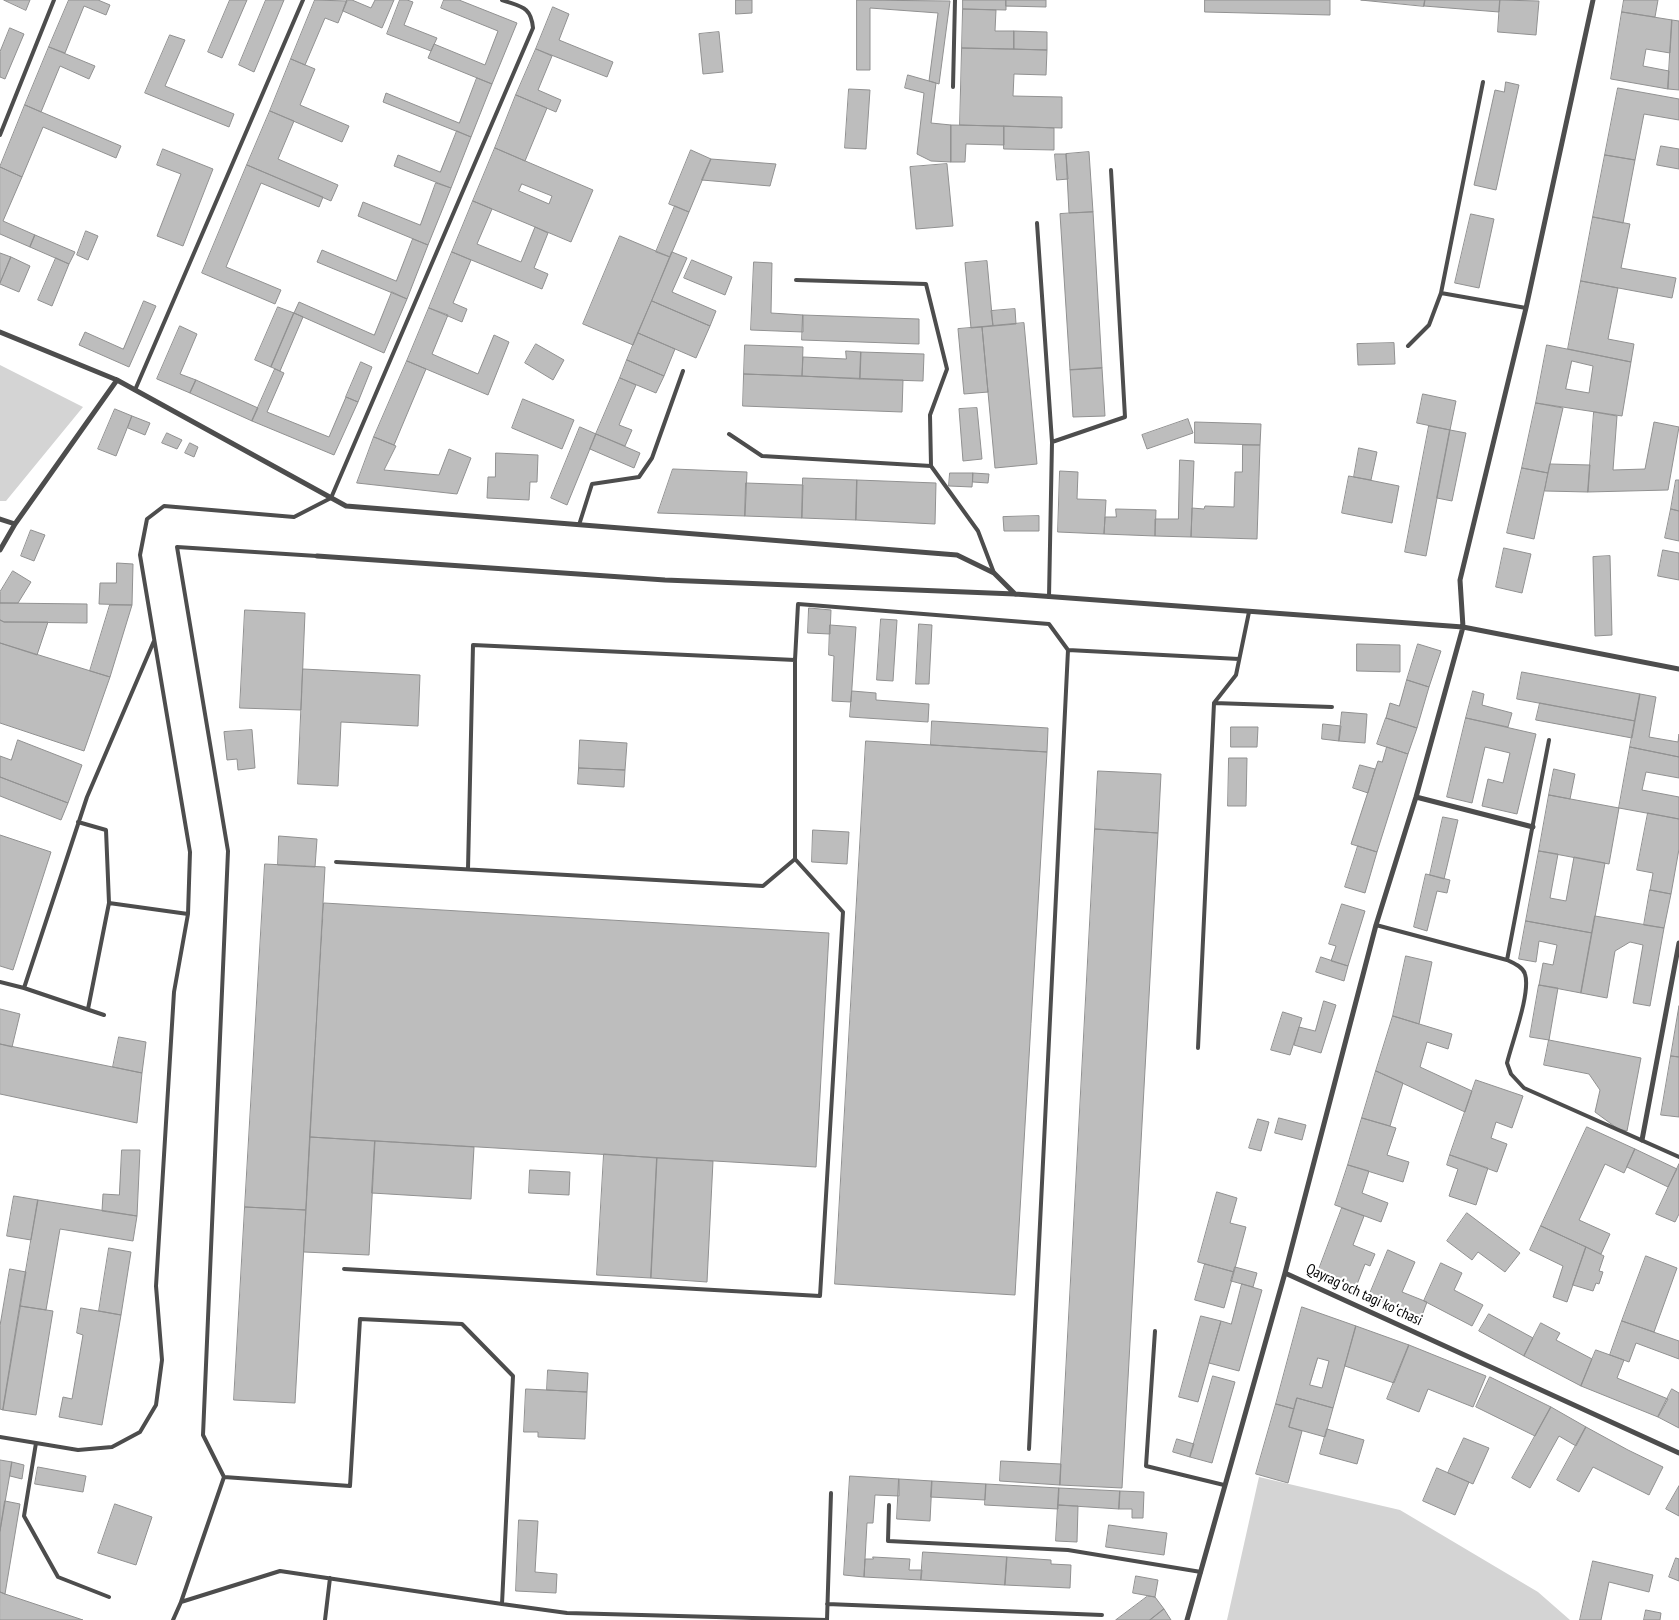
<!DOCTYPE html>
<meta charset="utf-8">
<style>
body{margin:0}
canvas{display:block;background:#fff}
</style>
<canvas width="1679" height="1620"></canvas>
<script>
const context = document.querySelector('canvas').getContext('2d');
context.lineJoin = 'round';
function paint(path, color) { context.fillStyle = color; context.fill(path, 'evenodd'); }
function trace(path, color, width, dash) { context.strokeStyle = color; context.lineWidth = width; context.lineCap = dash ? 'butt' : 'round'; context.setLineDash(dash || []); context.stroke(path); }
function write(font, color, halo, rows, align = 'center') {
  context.font = font + ' "PT Sans Narrow",sans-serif'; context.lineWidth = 4.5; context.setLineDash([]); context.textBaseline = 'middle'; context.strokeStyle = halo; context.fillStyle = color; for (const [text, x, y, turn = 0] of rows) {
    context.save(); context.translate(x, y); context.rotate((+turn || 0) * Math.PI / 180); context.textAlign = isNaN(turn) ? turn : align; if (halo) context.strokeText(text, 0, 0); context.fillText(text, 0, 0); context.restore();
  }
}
paint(new Path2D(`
 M0,365L83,407L6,501H0Z
 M1259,1477L1400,1510L1538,1592L1570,1620H1227Z`), '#d4d4d4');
const building = new Path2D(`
 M4,0H30L26,10Z
 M69,0H98L110,5L106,15L84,6L65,53L49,47Z
 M230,0H247L222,58L208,52Z
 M266,0H284L254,72L239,65Z
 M315,0L347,1L338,23L325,18L305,65L291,59Z
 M347,0H352L371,8L375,0H394L382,28L343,11Z
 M400,0H407L413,2L404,25L437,38L431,51L387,34Z
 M444,0H459L517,23L492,84L428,58L434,44L485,65L498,31L441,8Z
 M736,0H752V13L736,14Z
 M857,0L950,1L939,84L929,81L938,13L870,8V70H857Z
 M963,0H1006V10L963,9Z
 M1006,0H1046V7L1006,6Z
 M1205,0H1330V15L1205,12Z
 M1361,0H1425L1424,6Z
 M1425,0H1500L1499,12L1424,6Z
 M1500,0L1539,1L1536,35L1498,32Z
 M1624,0H1658L1655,17L1622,12Z
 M553,7L569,14L559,40L613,62L607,77L536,49Z
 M963,9L996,10L995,31H1014V49L962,48Z
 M1622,12L1672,20L1670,53L1646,49L1643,66L1669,71L1668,89L1611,79Z
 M1672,20L1679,21V90L1668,89Z
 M10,28L24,34L5,79L0,77V52Z
 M1014,31L1047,32V50L1014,49Z
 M719,32L723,72L703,74L699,34Z
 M170,35L185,40L165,86L234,114L229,127L145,93Z
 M49,47L95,66L89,79L60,66L41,112L25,105Z
 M962,48L1047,50L1046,75L1014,74L1013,96L1062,97V128L960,125Z
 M536,49L552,56L538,90L561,100L556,112L516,95Z
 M291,59L315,69L300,105L349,126L342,142L270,111Z
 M908,75L936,83L931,123L951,125V162L931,161L917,154L924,93L905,88Z
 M477,78L492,84L471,137L383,102L386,93L459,123Z
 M1506,82L1519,85L1496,190L1474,185L1495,90L1504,92Z
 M1618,88L1679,99V120L1644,114L1635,160L1605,155Z
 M849,89L870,90L866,149L845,148Z
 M516,95L547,108L525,161L495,148Z
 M25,105L121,146L116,158L43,127L22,177L0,167Z
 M270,111L294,121L278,159L338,185L331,201L247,165Z
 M951,125L1004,126V145L966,144L965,162H951Z
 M1004,126L1054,128V150L1004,149Z
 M457,131L471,137L451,188L394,166L398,155L440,172Z
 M1661,146L1679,149V169L1657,165Z
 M495,148L593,190L571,242L473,201ZM522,184L552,196L549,204L519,191Z
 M163,149L213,169L183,246L157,236L181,174L157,165Z
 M691,150L711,159L689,212L669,204Z
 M1089,152L1093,212L1069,213L1066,154Z
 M1055,154H1066L1068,179L1057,180Z
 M1605,155L1635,160L1623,223L1593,217Z
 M711,159L776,164L770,186L702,180Z
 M947,164L953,226L916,229L910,167Z
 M247,165L323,197L319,207L261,183L226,267L281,290L275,304L202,273Z
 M0,167L22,177L3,221L35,235L30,247L0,234Z
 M436,183L451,188L428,245L358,216L363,202L420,225Z
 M473,201L492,209L477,244L521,262L535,227L548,233L534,268L548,274L542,289L452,252Z
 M675,206L689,212L670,257L656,252Z
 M1093,212L1102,368L1070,370L1060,214Z
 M1471,214L1494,219L1479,288L1455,283Z
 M1593,217L1630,224L1621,268L1676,278L1672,298L1581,281Z
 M86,231L98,236L88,260L77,255Z
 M35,235L75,252L69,264L30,247Z
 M620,236L670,257L633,345L583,324Z
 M413,239L428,245L407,299L317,262L322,250L396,281Z
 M452,252L471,260L453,303L467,309L462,322L429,308Z
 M672,252L687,258L672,292L716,311L710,326L652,301Z
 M0,253L11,257L0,283Z
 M11,257L30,266L19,292L0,284Z
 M56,258L69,264L52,306L38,300Z
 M692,260L732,277L725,295L684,278Z
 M987,261L993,326L971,328L965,263Z
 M754,262L772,263L771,313L803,315V332L751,330Z
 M1581,281L1618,288L1608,339L1634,344L1631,362L1568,349Z
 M392,292L407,299L384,353L294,313L299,302L374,335Z
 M144,301L156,306L129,367L79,345L85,332L123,349Z
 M652,301L710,326L696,358L638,333Z
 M278,307L294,313L271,367L255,360Z
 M429,308L448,315L432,354L478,374L494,335L509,342L488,395L407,361Z
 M1015,309L1016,324L993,326L991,311Z
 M294,313L303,317L280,371L271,367Z
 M803,315L919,319V344L802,340Z
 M1024,323L1037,464L995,468L982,327Z
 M180,326L197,334L180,374L196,380L190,393L157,379Z
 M982,327L988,392L964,394L958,329Z
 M638,333L675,349L664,376L627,360Z
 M1394,343L1395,364L1358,365L1357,344Z
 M536,344L564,360L553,380L525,363Z
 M745,345L803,347L802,376L744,374Z
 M1547,345L1631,362L1622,416L1536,403ZM1572,361L1593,366L1589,393L1566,389Z
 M846,351L861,352L860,379L802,376L803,357L846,359Z
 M861,352L924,354L923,381L860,379Z
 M627,360L664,376L656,393L620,378Z
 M407,361L426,369L394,445L374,437Z
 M361,362L372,367L358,402L346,397Z
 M1102,368L1105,416L1073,417L1070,370Z
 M275,369L284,373L267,412L329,437L346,397L358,402L334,455L252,421Z
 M744,374L903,380L902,412L743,406Z
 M620,378L636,385L619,425L632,430L625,446L596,434Z
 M196,380L258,408L252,421L190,393Z
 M1423,394L1456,401L1450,430L1417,423Z
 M523,399L574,420L562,449L512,428Z
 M1536,403L1563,408L1548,473L1522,468Z
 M977,408L982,459L963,461L959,409Z
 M115,409L132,416L116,456L98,449Z
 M1594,412L1617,416L1613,470L1645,469L1654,422L1679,427L1668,490L1588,492Z
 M132,416L150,423L145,435L128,428Z
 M1188,419L1193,433L1147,449L1142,435Z
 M1195,422L1261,424L1260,445L1195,443Z
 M1429,426L1450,430L1426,556L1405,552Z
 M580,427L596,434L567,505L551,498Z
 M1450,430L1466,433L1452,501L1437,498Z
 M167,433L182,440L177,449L162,443Z
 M596,434L640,453L634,468L590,449Z
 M374,437L396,446L384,470L439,475L449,449L471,458L457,494L357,483Z
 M190,443L198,447L194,457L185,453Z
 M1243,445H1260L1257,539L1191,537L1192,508L1204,509L1205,506L1234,507L1235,472H1242Z
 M1359,448L1377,452L1371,480L1354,477Z
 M496,453L538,455L537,482H530L529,500L487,498L488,477H495Z
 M1180,460L1194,461L1191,537L1155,536V519H1178Z
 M1550,464L1590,465L1588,492L1545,491Z
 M1522,468L1548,473L1534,539L1507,533Z
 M673,469L747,472L745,516L658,513Z
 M1060,471L1078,472L1077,499L1106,500L1104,534L1058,532Z
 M950,473H973L972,487L949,486Z
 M973,473L989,474L988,483L973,482Z
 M1349,476L1399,486L1392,523L1342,513Z
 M803,478L857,480L856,520L802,518Z
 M857,480L936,483L935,524L856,520Z
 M1676,480H1679V511L1671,509Z
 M746,483L803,485L802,518L745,516Z
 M1116,509L1156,510L1155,536L1104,534L1105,517H1116Z
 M1671,509L1679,511V541L1665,538Z
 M1039,516V531H1004L1003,517Z
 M31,530L45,535L34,561L21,556Z
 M1504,548L1531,554L1522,593L1496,587Z
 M1663,550L1679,553V580L1658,576Z
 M1610,556L1612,635L1595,636L1593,557Z
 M117,563L133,564L132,605L99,604L100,583H116Z
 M13,571L31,582L18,603H0V592Z
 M0,603L87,604V623L4,622L0,620Z
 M110,605H132L110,677L90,671Z
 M809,608L831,610L830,634L808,633Z
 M245,610L305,613L301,710L240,708Z
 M881,619L897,620L893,681L877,680Z
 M0,620L4,622H48L37,655L0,643Z
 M919,624L932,625L929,684H916Z
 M830,625L856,627L851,702L832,701L834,656L829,655Z
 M0,643L110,677L84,751L0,723Z
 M1357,644L1400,645V672L1357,671Z
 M1418,644L1441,651L1429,687L1407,680Z
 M303,669L420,675L418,726L341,722L338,786L298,784Z
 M1522,672L1640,694L1635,721L1517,699Z
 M1407,680L1429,687L1417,728L1386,718L1390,703L1399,706Z
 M852,691L876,693V700L929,704L928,722L850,717Z
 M1473,691L1484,694L1482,705L1512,713L1508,727L1466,718Z
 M1640,694L1656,697L1649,737L1678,742L1679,734V757L1630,747Z
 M1540,703L1635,721L1632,738L1536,720Z
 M1342,712L1367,714L1365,743L1339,741Z
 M1386,718L1417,728L1408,754L1377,744Z
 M1466,718L1536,734L1517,814L1482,806L1488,779L1503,783L1510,753L1485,747L1472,803L1447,797Z
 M932,721L1048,728L1047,752L931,745Z
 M1323,724L1341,726L1339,741L1322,739Z
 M1231,727H1258L1257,747H1231Z
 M252,730L255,768L238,770L237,759L227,760L224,732Z
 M18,740L82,765L68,803L0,777V756L11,760Z
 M580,740L627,743L625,770L579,768Z
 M866,741L1047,752L1015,1295L835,1284Z
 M1387,747L1408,754L1377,852L1351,844L1378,761L1382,762Z
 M1630,747L1679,757V778L1646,772L1642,790L1679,797V819L1619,808Z
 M1229,758H1247L1246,806H1228Z
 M1360,765L1375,769L1368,793L1353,788Z
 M579,768L625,770L624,787L578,784Z
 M1554,769L1575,774L1570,799L1549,795Z
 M1098,771L1161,774L1158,833L1095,829Z
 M0,777L68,803L61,820L0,796Z
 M1549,795L1619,808L1609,864L1539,851Z
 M1648,813L1679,819V849L1671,894L1650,890L1653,873L1637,870Z
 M1443,817L1458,820L1444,879L1430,875Z
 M1095,829L1158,833L1122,1488L1060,1485Z
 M813,830L849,832L847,864L812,862Z
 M0,835L51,852L13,970L0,966Z
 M279,836L317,839L315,867L278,865Z
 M1358,846L1377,852L1365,893L1345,887Z
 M1539,851L1558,854L1550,898L1566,901L1574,857L1605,863L1592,933L1526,921Z
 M265,864L325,867L306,1210L245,1207Z
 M1426,874L1450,880L1447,893L1437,891L1427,931L1414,927Z
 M1650,890L1671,894L1664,928L1644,925Z
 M324,903L829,933L816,1167L310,1137Z
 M1342,904L1365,911L1348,966L1331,961L1336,946L1329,944Z
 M1595,916L1664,928L1650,1006L1633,1003L1643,945L1630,942L1615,951L1607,998L1581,993Z
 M1526,921L1592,933L1581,993L1539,985L1543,963L1553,965L1557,945L1539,941L1536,962L1519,959Z
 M1406,956L1432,962L1419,1024L1393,1016Z
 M1321,957L1348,966L1344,981L1316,972Z
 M1539,985L1558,988L1549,1040L1530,1037Z
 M1324,1001L1336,1005L1321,1053L1294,1045L1299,1027L1315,1031Z
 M1679,1006V1057L1671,1056Z
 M0,1009L20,1014L12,1047L0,1044Z
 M1283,1012L1302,1018L1290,1055L1271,1050Z
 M1393,1016L1452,1034L1448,1049L1427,1042L1420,1067L1472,1091L1465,1112L1376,1071Z
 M119,1037L146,1042L142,1073L113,1067Z
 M1549,1040L1641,1058L1627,1131L1618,1129L1595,1112L1600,1090L1589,1074L1544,1065Z
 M0,1044L142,1073L137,1123L0,1094Z
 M1671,1056L1679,1057V1117L1661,1115Z
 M1376,1071L1403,1083L1390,1126L1362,1118Z
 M1476,1080L1523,1096L1512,1128L1496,1122L1491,1138L1507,1144L1497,1172L1450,1155Z
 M1279,1118L1306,1125L1302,1140L1275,1133Z
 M1362,1118L1396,1128L1387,1155L1409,1162L1403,1182L1348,1165Z
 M1258,1119L1269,1122L1261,1151L1249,1148Z
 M1587,1127L1635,1149L1624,1173L1605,1164L1579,1220L1610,1234L1601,1254L1541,1226Z
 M310,1137L375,1141L369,1255L304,1252Z
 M375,1141L474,1147L471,1199L372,1193Z
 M1635,1149L1677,1169L1668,1187L1627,1167Z
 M122,1150H140L137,1216L102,1211L103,1194L119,1195Z
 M604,1154L657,1158L651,1278L597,1275Z
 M1450,1155L1488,1168L1476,1205L1449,1196L1458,1169L1447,1165Z
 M657,1158L713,1161L707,1282L651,1278Z
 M1679,1164V1214L1675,1222L1656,1214Z
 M1348,1165L1369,1171L1362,1193L1388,1203L1381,1222L1335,1205Z
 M530,1170L570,1172L569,1195L529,1193Z
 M1217,1192L1237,1198L1230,1223L1246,1227L1234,1272L1198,1262Z
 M14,1196L38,1200L31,1240L7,1236Z
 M38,1200L137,1216L133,1241L60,1229L46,1310L20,1306Z
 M245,1207L306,1210L295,1403L234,1400Z
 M1342,1208L1364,1216L1353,1245L1375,1254L1370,1266L1365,1264L1356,1287L1318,1272Z
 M1467,1213L1520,1253L1505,1272L1478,1252L1472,1260L1447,1241Z
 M1541,1226L1586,1247L1567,1302L1553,1297L1563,1266L1530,1250Z
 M1586,1247L1604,1256L1599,1271L1603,1272L1599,1284L1596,1283L1593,1291L1573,1285Z
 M109,1248L131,1252L121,1315L99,1311Z
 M1388,1250L1415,1262L1402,1292L1427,1302L1421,1318L1369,1296Z
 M1646,1256L1677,1268L1654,1332L1622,1321Z
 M1441,1263L1462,1273L1454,1290L1483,1305L1472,1326L1424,1301Z
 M1205,1264L1234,1272L1224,1308L1195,1300Z
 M1235,1267L1257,1273L1253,1287L1231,1281Z
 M10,1269L26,1272L3,1410L0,1409V1326Z
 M1242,1284L1262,1290L1239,1371L1209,1363L1221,1321L1231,1324Z
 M20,1306L53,1311L36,1415L3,1410Z
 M1302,1307L1356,1326L1333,1408L1297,1398L1294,1409L1276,1404ZM1318,1358L1329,1361L1322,1388L1310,1385Z
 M81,1308L121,1315L102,1425L59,1417L63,1397L72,1399L83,1335L77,1333Z
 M1489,1314L1533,1338L1524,1356L1479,1331Z
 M1201,1316L1221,1321L1198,1402L1179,1397Z
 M1622,1321L1679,1341V1359L1636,1343L1629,1362L1610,1355Z
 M1541,1323L1560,1333L1556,1340L1592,1359L1581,1386L1524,1356Z
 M1356,1326L1409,1345L1394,1383L1345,1366Z
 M1409,1345L1486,1376L1473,1407L1428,1389L1419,1412L1387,1399Z
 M1596,1350L1624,1360L1617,1378L1668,1399L1658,1417L1581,1386Z
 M548,1370L588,1373L587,1392L547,1390Z
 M1213,1376L1235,1382L1212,1463L1190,1457Z
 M1490,1377L1551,1407L1535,1436L1476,1407Z
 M526,1389L587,1392L585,1439L538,1437V1432H524Z
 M1672,1389L1679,1393V1428L1658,1417Z
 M1297,1398L1333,1408L1325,1437L1289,1427Z
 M1276,1404L1294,1409L1289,1427L1302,1431L1288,1483L1256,1474Z
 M1551,1407L1586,1427L1576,1446L1559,1436L1530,1488L1512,1478Z
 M1586,1427L1628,1450L1663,1467L1649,1495L1593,1467L1579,1492L1557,1480Z
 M1327,1429L1364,1440L1357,1464L1320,1454Z
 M1464,1438L1489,1448L1473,1484L1448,1473Z
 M1177,1439L1194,1444L1190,1457L1173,1452Z
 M0,1460L12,1462L0,1531Z
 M1001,1461L1061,1464L1060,1485L1000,1481Z
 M12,1462L24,1465L22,1479L10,1476Z
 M38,1467L86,1476L83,1492L35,1484Z
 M1437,1468L1469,1482L1455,1515L1423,1501Z
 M850,1476L899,1479V1496L875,1495L873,1523H867L864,1577L844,1575Z
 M899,1479L932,1481L930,1521L897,1519Z
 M932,1481L986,1484L985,1500L931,1497Z
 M986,1484L1059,1488L1058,1509L985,1505Z
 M1679,1486V1516L1666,1509Z
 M1059,1488L1120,1491L1119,1509L1058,1505Z
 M1120,1491L1144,1492L1143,1518H1132V1509H1119Z
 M5,1501L20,1504L5,1594L0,1592V1531Z
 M115,1504L152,1517L136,1565L98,1553Z
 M1058,1505L1078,1506L1077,1542L1056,1541Z
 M519,1520L538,1521L535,1572L557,1574L556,1593L516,1591Z
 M1109,1525L1167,1533L1164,1555L1106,1547Z
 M923,1552L1007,1557L1005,1585L921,1580Z
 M873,1557L910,1559L909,1570H922L921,1580L864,1577L865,1559H873Z
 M1007,1557L1051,1560V1564L1071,1565L1070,1588L1005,1585Z
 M1676,1558L1679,1559V1581L1669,1577Z
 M1593,1561L1653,1575L1649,1592L1609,1582L1601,1620H1580Z
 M1136,1576L1158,1580L1155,1597L1133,1593Z
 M0,1592L5,1594L83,1620H0Z
 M1148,1596L1155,1597L1164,1609L1150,1620H1116Z
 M1164,1609L1171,1620H1150Z
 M1646,1610L1661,1613L1660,1620H1644Z`);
paint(building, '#bdbdbd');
trace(building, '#919191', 1);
trace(new Path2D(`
 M953,87L955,0
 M0,135L54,0
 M1037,223L1052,442L1049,597
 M796,280L926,284L947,369L930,415L931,466
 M1441,293L1526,308
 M1408,346L1429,325L1441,293L1483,82
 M135,390L303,0
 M729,434L762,456L931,466L978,531L994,573
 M1052,442L1125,417L1111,170
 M579,525L592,484L639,477L652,458L683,371
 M317,556L177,547L228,851L203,1435L224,1477L350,1486L360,1319L462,1324L513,1376L502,1604L567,1613L827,1620L831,1493
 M1214,703L1332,707
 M78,822L106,830L109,903L88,1009
 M336,862L763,886L795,859V660L798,604L1049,624L1068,650
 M468,869L473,645L795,660
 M109,903L188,914
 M1376,925L1507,960C1514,963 1523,967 1525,974C1531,993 1512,1042 1507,1063L1511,1074L1524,1088L1679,1157
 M1507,960L1549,740
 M0,982L24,988L87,797L154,641
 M24,988L104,1015
 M1198,1048L1214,703L1236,675L1249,612
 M344,1269L820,1296L843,912L795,859
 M1155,1331L1146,1466L1224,1485
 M0,1437L78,1450L112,1447L140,1432L156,1405L162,1360L156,1286L174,992L188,914L190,852L140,555L147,519L164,506L294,517L331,498L533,28C531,6 521,7 502,0
 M36,1443L24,1516L58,1577L109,1597
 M1029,1449L1068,650L1239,659
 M889,1505L888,1541L1068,1550L1201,1572
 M181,1602L224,1477
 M827,1604L1102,1615
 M173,1620L181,1602L280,1571L502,1604
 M325,1620L330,1578`), '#4d4d4d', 4);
trace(new Path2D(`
 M0,332L117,380L346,506L957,555L994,573L1015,594
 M0,519L15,524
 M0,550L15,524L117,380
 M317,556L665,580L1015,594L1463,627L1679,669
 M1416,797L1533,827
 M1642,1140L1679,943
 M1285,1273L1376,925L1416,797L1463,627L1460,580L1526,308L1593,0
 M1187,1620L1285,1273L1679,1453`), '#4d4d4d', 5);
write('15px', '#000', '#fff', [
 ["Qayragʻoch tagi koʻchasi",1364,1295,25]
]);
</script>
